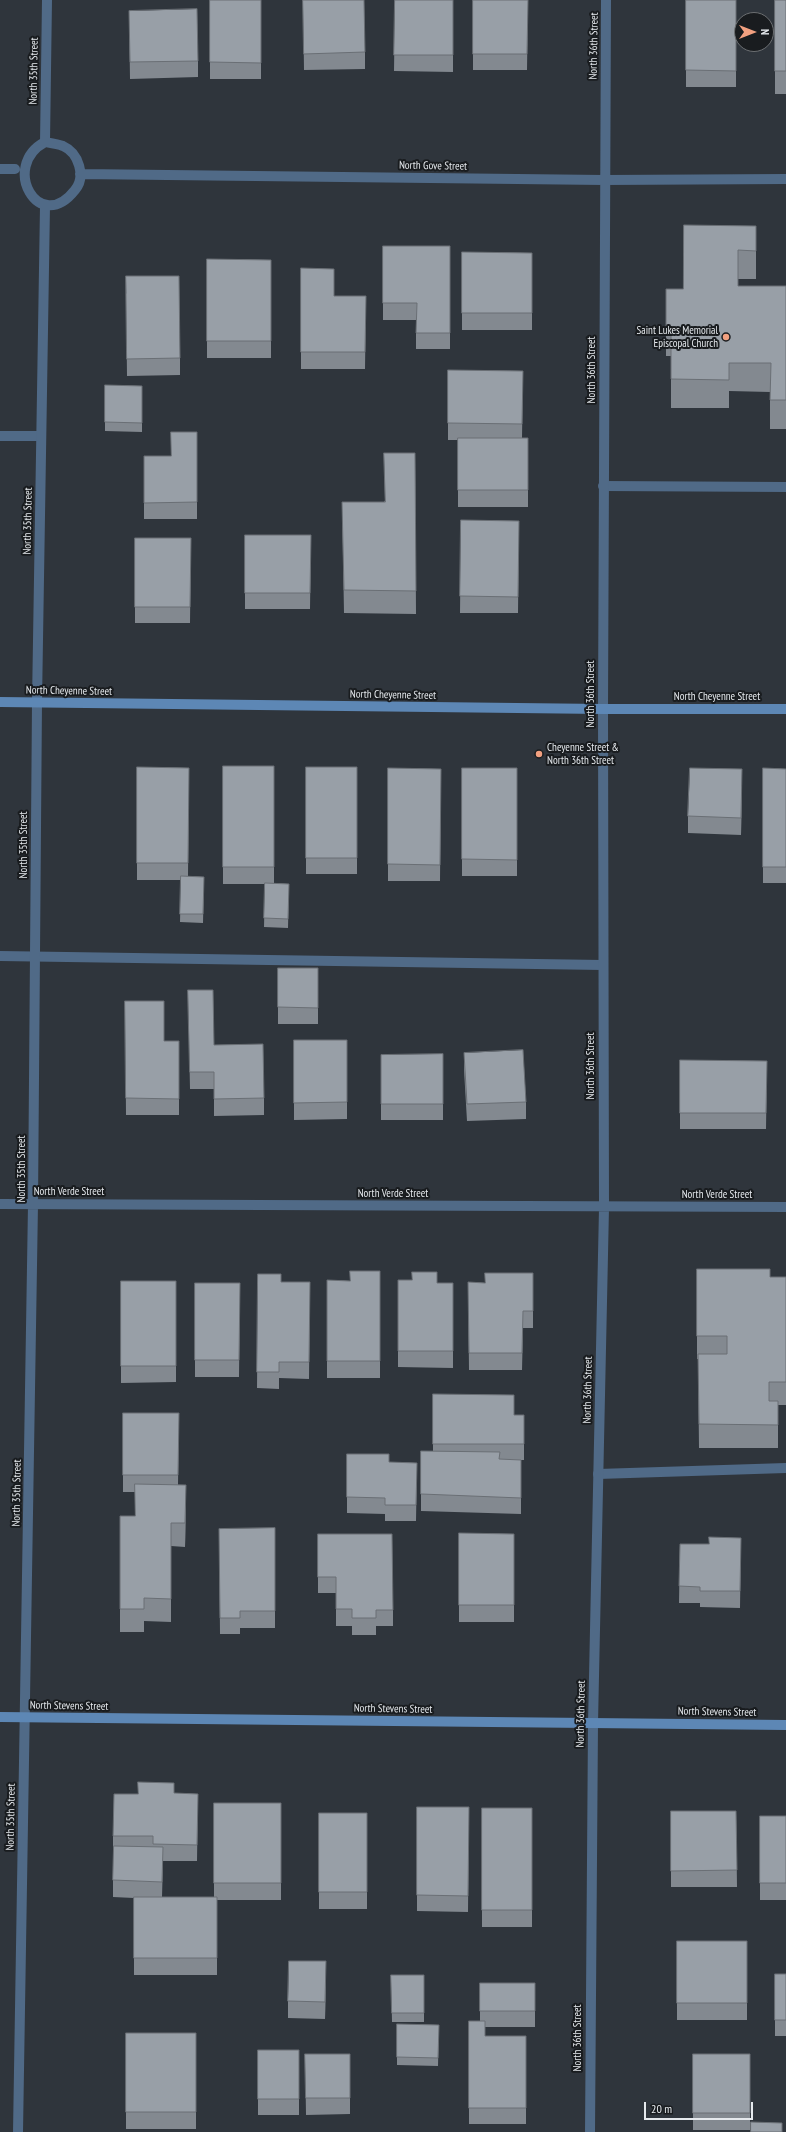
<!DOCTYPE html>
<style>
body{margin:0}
#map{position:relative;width:786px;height:2132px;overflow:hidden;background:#2f353c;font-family:"PT Sans Narrow",sans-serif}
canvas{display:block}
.north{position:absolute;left:734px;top:12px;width:40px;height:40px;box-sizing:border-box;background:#191c1f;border:1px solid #6b6e71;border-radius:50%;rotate:90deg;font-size:11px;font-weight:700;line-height:16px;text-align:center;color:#e5e9ed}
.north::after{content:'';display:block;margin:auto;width:14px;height:18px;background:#f2a080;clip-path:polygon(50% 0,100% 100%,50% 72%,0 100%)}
.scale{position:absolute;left:644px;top:2102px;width:109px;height:18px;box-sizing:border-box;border:2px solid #e5e9ed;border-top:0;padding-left:5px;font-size:12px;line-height:14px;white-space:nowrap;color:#e5e9ed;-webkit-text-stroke:3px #191c1f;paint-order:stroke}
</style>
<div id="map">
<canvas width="786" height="2132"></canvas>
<div class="north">N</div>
<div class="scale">20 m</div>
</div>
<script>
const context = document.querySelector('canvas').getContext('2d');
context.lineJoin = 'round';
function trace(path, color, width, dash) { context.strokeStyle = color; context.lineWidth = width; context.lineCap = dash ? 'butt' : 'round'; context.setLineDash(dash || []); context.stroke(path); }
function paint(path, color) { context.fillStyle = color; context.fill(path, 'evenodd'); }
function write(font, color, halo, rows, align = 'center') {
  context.font = font + ' "PT Sans Narrow",sans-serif'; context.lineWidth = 4; context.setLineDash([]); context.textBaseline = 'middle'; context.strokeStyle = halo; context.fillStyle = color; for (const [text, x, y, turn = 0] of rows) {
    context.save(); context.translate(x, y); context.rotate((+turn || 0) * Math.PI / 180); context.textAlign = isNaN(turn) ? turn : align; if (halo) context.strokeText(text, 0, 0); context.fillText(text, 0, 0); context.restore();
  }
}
trace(new Path2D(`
 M0,436H41
 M603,486L786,487
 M0,956L603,965
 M598,1474L786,1468`), '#506a87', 10);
trace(new Path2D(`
 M45,142C51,143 58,144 63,146C79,153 86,177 75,190C39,236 0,166 45,142Z
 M45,142L47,0
 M0,169H15
 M80,174L604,180L786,179
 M0,1204L786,1207
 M18,2132L33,1204L37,702L45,206
 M590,2132L593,1723L604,1208L603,709L606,0`), '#506a87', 10);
trace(new Path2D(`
 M0,702L603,709H786
 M0,1717L786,1725`), '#5d87b5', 10);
paint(new Path2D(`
 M210,0H261V79H210Z
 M303,0L365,52V69L304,70Z
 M395,0H453V72L394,71Z
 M473,0H528L527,70H473Z
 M686,0H736V87H686Z
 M775,0H786V94H775Z
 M129,11L198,61V77L130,79Z
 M756,226V279H738V286H786V429H770V392L729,391V408H671V356H666V328L683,289Z
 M383,246H450V349H416V320H383Z
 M462,252L532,253V330H462Z
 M207,259L271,260V358H207Z
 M301,268L334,296H366L365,369H301Z
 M126,293L180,358V375L127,376Z
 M448,370L523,371L522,438H528V507H458V440H448Z
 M105,385L142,386V432L105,431Z
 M197,432V519H144V456H171Z
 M415,453L416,614L344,613L342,502H384Z
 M461,520L519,521L518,613H460Z
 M245,535H311L310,609H245Z
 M135,538H191L190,623H135Z
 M223,766H274V883L289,884L288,928L264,927L265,884H223Z
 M137,767L189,768L188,876L204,877L203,923L180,922L181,880H137Z
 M306,767H357V874H306Z
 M388,768L441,769L440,881H388Z
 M462,768H517V876H462Z
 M763,768L786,769V883H763Z
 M742,786L741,835L688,833V816Z
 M318,968V1024H278V1007Z
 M188,990L214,1045L264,1098V1115L214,1116V1089H190Z
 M125,1001L164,1041H179V1115H126Z
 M294,1040H347V1119L294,1120Z
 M464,1053L526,1102V1119L467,1121L464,1070Z
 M443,1054V1120H381V1055Z
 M680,1060L767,1061L766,1129H680Z
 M697,1269L770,1277H786V1405H778V1448H699L698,1359H697Z
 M380,1271V1378H327V1280L350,1281Z
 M533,1273V1328H523L522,1370H469L468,1282L485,1283Z
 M258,1274L281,1282H310L309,1379L279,1378V1389L257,1388Z
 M398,1280L437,1283H453V1368L398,1367Z
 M121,1281H176V1382L121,1383Z
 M195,1283H240L239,1377H195Z
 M433,1394L514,1415H524V1460H521V1514L421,1511V1451H433Z
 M123,1413H179L178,1485L186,1508L185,1547L171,1546V1622L144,1621V1632H120V1516H135V1492H123Z
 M347,1454L389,1462L417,1463L416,1521H385V1514L347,1513Z
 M275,1528V1628H240V1634H220L219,1529Z
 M459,1533L514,1534V1622H459Z
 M318,1534L393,1610V1626H376V1635H352V1626H336V1593H318Z
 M741,1538L740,1608L700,1607V1603H679L680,1544H709Z
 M174,1793L198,1794L197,1861H163L162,1897H214V1803H281V1900H217V1975H134V1898L113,1897V1836L138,1794Z
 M417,1807H469L468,1912L417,1911Z
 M482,1808H532V1927H482Z
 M671,1811H736L737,1887H671Z
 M319,1813H367V1909H319Z
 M760,1816H786V1900H760Z
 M677,1941H747V2020H677Z
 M775,1974H786V2036H775Z
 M391,1975H424V2022H392Z
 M326,1978L325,2019L288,2018V2001Z
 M480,1983H535V2027H485V2036H526V2124H469V2021H480Z
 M397,2024L439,2025L438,2066L397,2065Z
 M126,2033H196V2129H126Z
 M258,2050H299V2115H258Z
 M305,2054H350V2114L306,2115Z
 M693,2054H750V2130H693Z`), '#838990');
paint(new Path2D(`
 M742,769V786L741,835V818Z
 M186,1485V1508L185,1547V1523Z
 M326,1961V1978L325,2019V2002Z`), '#6a6f75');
const building = new Path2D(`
 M210,0H261V63L210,62Z
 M303,0H364L365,52L304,54Z
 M395,0H453V55H394Z
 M473,0H528L527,54H473Z
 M686,0H736V71L686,70Z
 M775,0H786V71H775Z
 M197,9L198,61L130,62L129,11Z
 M684,225L756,226V251L738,250V286H786V400H770L771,363H729V380L671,379V328H666V289H683Z
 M383,246H450V333H416L417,303H383Z
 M462,252L532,253V313H462Z
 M207,259L271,260V341H207Z
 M301,268L334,269V296H366L365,352H301Z
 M126,276H179L180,358L127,359Z
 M448,370L523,371L522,424L448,423Z
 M105,385L142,386V423L105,422Z
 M171,432H197V502L144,503V456H171Z
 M458,438H528V490H458Z
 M384,453H415L416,591L344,590L342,502H385Z
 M461,520L519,521L518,597L460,596Z
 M245,535H311L310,593H245Z
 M135,538H191L190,607H135Z
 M223,766H274V867H223Z
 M137,767L189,768L188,863H137Z
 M306,767H357V858H306Z
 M388,768L441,769L440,865L388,864Z
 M462,768H517V860L462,859Z
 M690,768L742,769L741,818L688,816Z
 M763,768L786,769V867H763Z
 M181,876L204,877L203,914H180Z
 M265,883L289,884L288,919L264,918Z
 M278,968H318V1008L278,1007Z
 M188,990H213L214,1045L263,1044L264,1098L214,1099V1072H190Z
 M125,1001H164V1041H179V1099L126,1098Z
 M294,1040H347V1102L294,1103Z
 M523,1050L526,1102L467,1104L464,1053Z
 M443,1054V1104H381V1055Z
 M680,1060L767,1061L766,1113H680Z
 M697,1269H770V1277H786V1382H769V1401H778V1425L699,1424L698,1354H727V1336H697Z
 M350,1271H380V1361H327V1280L350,1281Z
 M412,1272H437V1283H453V1351H398V1280H412Z
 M485,1273H533V1311H523L522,1353H469L468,1282L485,1283Z
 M258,1274H281V1282H310L309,1362H279V1372H257Z
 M121,1281H176V1366H121Z
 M195,1283H240L239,1360H195Z
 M433,1394L514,1395V1415H524V1444H433Z
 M123,1413H179L178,1475H123Z
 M421,1451L500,1452L499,1459L521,1460V1498L421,1494Z
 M347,1454H389V1462L417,1463L416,1505H385V1498L347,1497Z
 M135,1484L186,1485L185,1523H171V1599L144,1598V1609H120V1516H135Z
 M275,1528V1611H240V1618H220L219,1529Z
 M459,1533L514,1534V1605H459Z
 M318,1534H392L393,1610H376V1618H352V1609H336V1577H318Z
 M709,1537L741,1538L740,1591H700V1587L679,1586L680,1544H709Z
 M138,1782L174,1783V1793L198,1794L197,1845L153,1844V1836H113L114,1794H138Z
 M214,1803H281V1883H214Z
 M417,1807H469L468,1896L417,1895Z
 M482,1808H532V1910H482Z
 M671,1811H736L737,1870L671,1871Z
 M319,1813H367V1892H319Z
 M760,1816H786V1883H760Z
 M114,1846L163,1847L162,1882L113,1880Z
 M134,1897H217V1958H134Z
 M677,1941H747V2003H677Z
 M289,1961H326L325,2002L288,2001Z
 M775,1974H786V2020H775Z
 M391,1975H424V2013H392Z
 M480,1983H535V2011H480Z
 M469,2021H485V2036H526V2108H469Z
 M397,2024L439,2025L438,2058L397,2057Z
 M126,2033H196V2112H126Z
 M258,2050H299V2099H258Z
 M305,2054H350V2098H306Z
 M693,2054H750V2113H693Z
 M751,2122L782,2123V2132H751Z`);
paint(building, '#989fa7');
trace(building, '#6a6f75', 1);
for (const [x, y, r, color] of [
 [726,337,4,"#f2a080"],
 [539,754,4,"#f2a080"]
]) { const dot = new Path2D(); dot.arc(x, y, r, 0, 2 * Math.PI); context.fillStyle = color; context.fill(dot); trace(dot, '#191c1f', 1.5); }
write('11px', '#e5e9ed', '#191c1f', [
 ["North 36th Street",594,46,-89],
 ["North 35th Street",34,71,-89],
 ["North Gove Street",433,166,1],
 ["North 36th Street",592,370,-90],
 ["North 35th Street",28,521,-89],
 ["North Cheyenne Street",69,691,1],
 ["North 36th Street",591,694,-90],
 ["North Cheyenne Street",393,695,1],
 ["North Cheyenne Street",717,697],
 ["North 35th Street",24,845,-90],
 ["North 36th Street",591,1066,-90],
 ["North 35th Street",22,1169,-90],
 ["North Verde Street",69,1192],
 ["North Verde Street",393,1194],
 ["North Verde Street",717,1195],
 ["North 36th Street",588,1390,-89],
 ["North 35th Street",17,1493,-89],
 ["North Stevens Street",69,1706,1],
 ["North Stevens Street",393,1709,1],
 ["North Stevens Street",717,1712,1],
 ["North 36th Street",581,1714,-89],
 ["North 35th Street",11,1817,-89],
 ["North 36th Street",578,2038,-90]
]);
write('11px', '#e5e9ed', '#191c1f', [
 ["Saint Lukes Memorial",718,331],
 ["Episcopal Church",718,344],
 ["Cheyenne Street &",547,748,"left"],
 ["North 36th Street",547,761,"left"]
], 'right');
</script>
